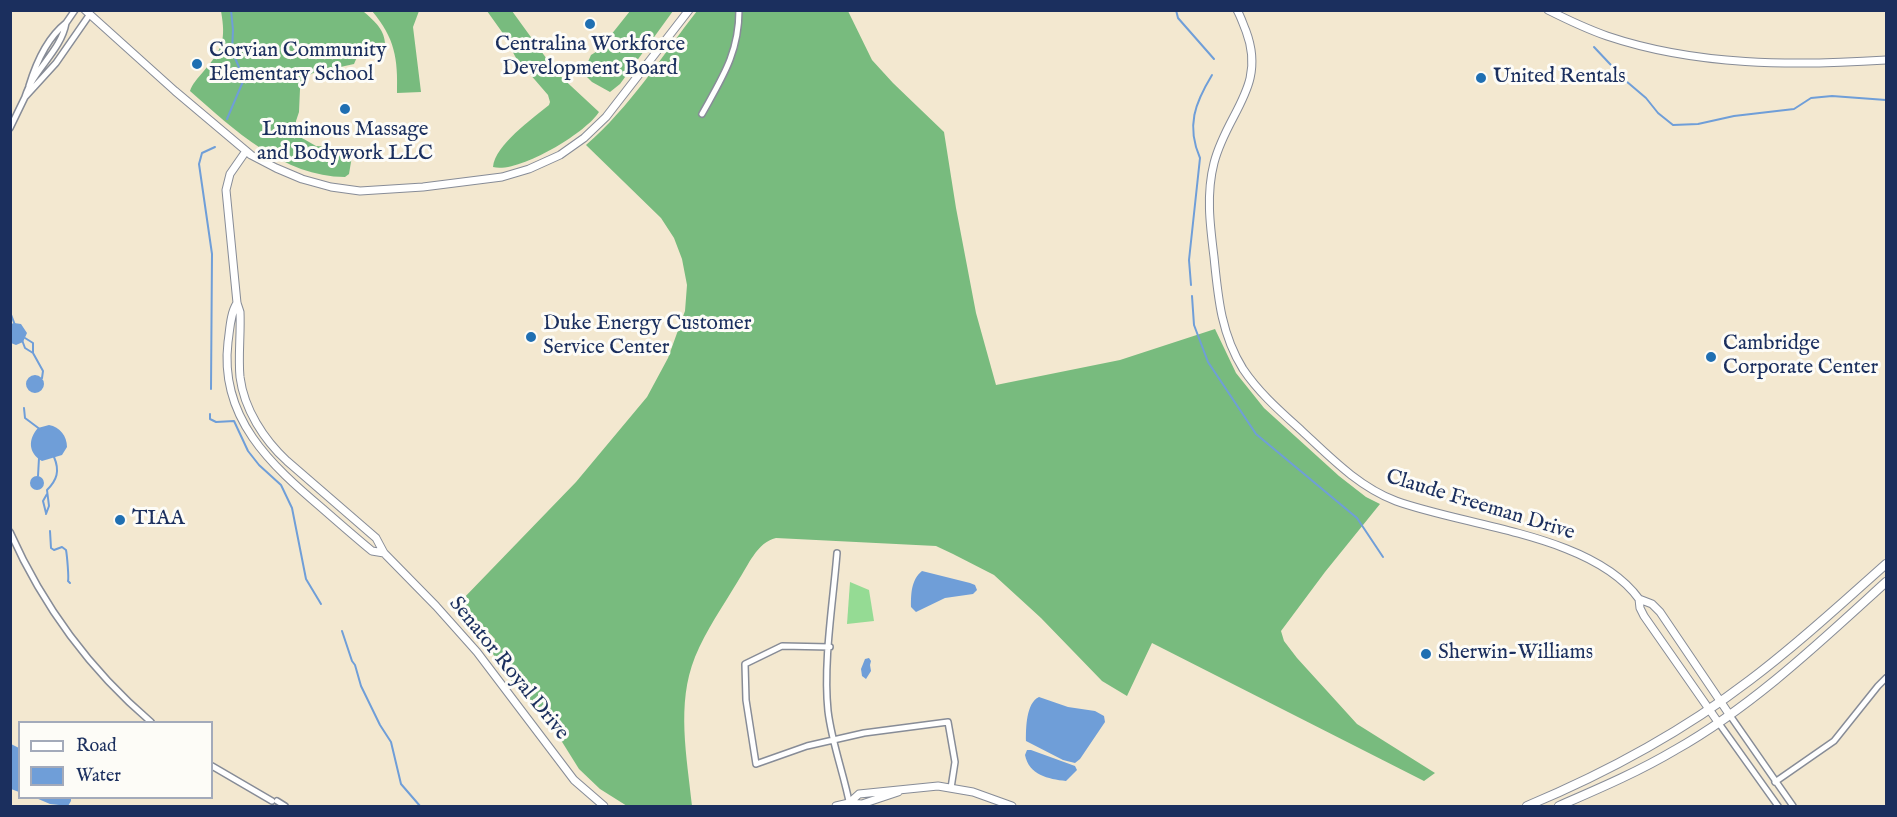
<!DOCTYPE html>
<style>
body{margin:0}
#map{position:relative;width:1897px;height:817px;overflow:hidden;background:#f3e8d0;font-family:"IM FELL English",serif}
canvas{display:block}
.frame{position:absolute;inset:0;border:12px solid #1b2f5e;pointer-events:none}
.legend{position:absolute;left:18px;top:721px;width:195px;height:78px;box-sizing:border-box;background:#fdfcf7;border:2px solid #a3aaba;margin:0;padding:8px 10px;list-style:none;font-size:18px;color:#1b2f5e}
.legend li{display:flex;align-items:center;gap:12px;height:30px}
.legend b{width:30px;border:2px solid #a3aaba}
</style>
<div id="map">
<canvas width="1897" height="817"></canvas>
<div class="frame"></div>
<ul class="legend">
<li><b style="height:8px;background:#fff"></b>Road</li>
<li><b style="height:16px;background:#6f9ed8"></b>Water</li>
</ul>
</div>
<script>
const context = document.querySelector('canvas').getContext('2d');
context.lineJoin = 'round';
function paint(path, color) { context.fillStyle = color; context.fill(path, 'evenodd'); }
function trace(path, color, width, dash) { context.strokeStyle = color; context.lineWidth = width; context.lineCap = dash ? 'butt' : 'round'; context.setLineDash(dash || []); context.stroke(path); }
function write(font, color, halo, rows, align = 'center') {
  context.font = font + ' "IM FELL English",serif'; context.lineWidth = 6; context.setLineDash([]); context.textBaseline = 'middle'; context.strokeStyle = halo; context.fillStyle = color; for (const [text, x, y, turn = 0] of rows) {
    context.save(); context.translate(x, y); context.rotate((+turn || 0) * Math.PI / 180); context.textAlign = isNaN(turn) ? turn : align; if (halo) context.strokeText(text, 0, 0); context.fillText(text, 0, 0); context.restore();
  }
}
paint(new Path2D(`
 M850,582L869,590L874,621L847,624Z`), '#95db94');
paint(new Path2D(`
 M221,11H363C373,20 384,28 385,43C368,41 360,49 354,64L313,73L305,78L300,89L299,112L296,121V132L302,138L316,146L347,148L352,156L349,174L345,177C284,177 233,129 190,91C192,84 198,78 203,72C223,49 226,40 221,11Z
 M372,11H419L413,27L421,92L397,93C398,59 395,38 372,11Z
 M487,11H512L557,73L599,112C586,133 518,174 493,167C495,145 532,119 549,105L550,102L548,95L516,58L502,32Z
 M630,11H673L620,84L610,92L592,82L585,75L584,71L591,55L599,50Z
 M697,11H848L872,60L893,83L944,132L956,208L976,313L996,385L1120,360L1215,329L1236,373L1264,408L1339,476L1366,497L1380,504L1325,572L1281,631L1284,641L1297,658L1357,724L1435,773L1424,781L1152,643L1127,696L1102,681L1041,618L994,575L953,554L936,546L776,538C757,542 748,566 738,581C723,606 706,630 695,657C676,704 687,757 692,806H627L600,789L579,769L549,721L511,680L493,654L495,639L460,602L576,482L647,397L668,358L685,311L687,285L682,259L674,238L661,218L586,145C630,107 662,56 697,11Z`), '#78bb7e');
paint(new Path2D(`
 M14,323L21,324L27,333L23,342L16,345L11,343V324Z
 M26 384a9 9 0 1 1 18 0a9 9 0 1 1-18 0Z
 M49,425C60,427 67,436 67,447L62,455L42,461C28,453 28,439 38,428Z
 M30 483a7 7 0 1 1 14 0a7 7 0 1 1-14 0Z
 M922,571L970,583L975,585L977,590L973,594L945,598L916,612L911,607C911,594 911,580 922,571Z
 M869,658L871,661L870,665L871,671L866,679L862,676L861,669L865,659Z
 M1039,697L1068,707L1095,711L1104,716L1105,722L1080,759L1075,763L1063,760L1026,741C1026,728 1026,703 1039,697Z
 M11,744L19,748V792L11,789Z
 M1027,750H1031L1075,766L1077,770L1066,781C1048,779 1029,775 1025,755Z
 M36,798H71V801L68,806L50,804Z`), '#6f9ed8');
trace(new Path2D(`
 M1176,10L1178,18L1214,59
 M1594,47L1626,81L1646,98L1658,113L1673,125L1698,124L1734,116L1794,109L1811,98L1832,96L1886,100
 M227,119L244,79L232,51L233,30L231,10
 M1191,285L1189,260L1200,158C1186,126 1195,103 1212,75
 M1192,296L1194,325L1208,362L1256,434L1357,518L1383,557
 M10,312L15,325
 M25,338L33,343V353L43,371L42,378
 M22,340L25,348L33,353
 M211,389L212,254L199,164L202,153L215,147
 M24,408L25,418L41,430
 M210,414V419L216,422L234,421L248,451L259,465L281,485L292,508L306,579L321,604
 M38,476L39,458
 M46,513L43,501L47,494
 M46,514L49,506L47,490C57,480 60,471 54,457
 M50,531L51,548L54,550L62,547L66,550C67,555 69,578 68,581L70,583
 M342,631L352,661L355,665L361,686L380,725L391,742L401,784L420,806`), '#6f9ed8', 2);
const minor = new Path2D(`
 M66,23L75,10
 M29,86C36,63 47,38 66,23C61,51 33,70 25,97L56,63L90,14
 M702,114C722,78 739,53 739,10
 M10,128L25,97
 M10,532C43,606 90,670 151,722
 M837,553C833,603 823,662 828,711C832,744 844,774 850,806
 M830,647L782,646L745,664L746,700L756,764L807,746L864,733L948,722L955,762L951,788
 M1729,714L1793,806
 M1718,722L1778,806
 M212,766L272,801
 M1775,782L1834,741L1878,686L1886,678
 M277,801L285,806`);
const tertiary = new Path2D(`
 M85,10L175,91L251,155L276,168L302,179L331,187L360,191L423,187L502,177L529,169L560,155L584,138L606,117L689,10
 M1237,10C1241,17 1243,24 1246,31C1267,87 1227,112 1214,163C1206,194 1210,225 1214,257C1218,297 1221,334 1243,369C1259,393 1281,412 1302,431C1331,458 1359,487 1396,501C1468,527 1593,535 1639,599L1640,608L1644,616L1718,722
 M1548,10C1568,20 1587,29 1607,36C1696,66 1794,66 1886,60
 M246,151L230,174L226,190L237,303L240,312C241,334 238,356 240,377C244,409 264,440 287,461L376,538L384,553L436,606L477,652L574,780L604,806
 M237,303C230,314 230,329 228,342C219,418 271,465 323,509C339,523 355,537 372,551L384,553
 M1639,599L1652,604L1660,612L1729,714
 M849,803L859,794L938,786L973,792L1012,806
 M836,806L849,803L862,804L898,792`);
const secondary = new Path2D(`
 M1527,806C1606,773 1682,732 1750,680C1798,644 1842,603 1886,564
 M1559,806C1598,789 1638,772 1675,750C1753,706 1820,642 1886,582`);
trace(minor, '#878c97', 8);
trace(tertiary, '#878c97', 9);
trace(secondary, '#878c97', 10);
trace(minor, '#fff', 5);
trace(tertiary, '#fff', 7);
trace(secondary, '#fff', 8);
for (const [x, y, r, color] of [
 [590,24,6,"#1f6fb2"],
 [197,64,6,"#1f6fb2"],
 [1481,78,6,"#1f6fb2"],
 [345,109,6,"#1f6fb2"],
 [531,337,6,"#1f6fb2"],
 [1711,357,6,"#1f6fb2"],
 [120,520,6,"#1f6fb2"],
 [1426,654,6,"#1f6fb2"]
]) { const dot = new Path2D(); dot.arc(x, y, r, 0, 2 * Math.PI); context.fillStyle = color; context.fill(dot); trace(dot, '#fdfcf7', 2); }
write('21px', '#1b2f5e', '#fdfcf7', [
 ["Centralina Workforce",590,46,"center"],
 ["Development Board",590,70,"center"],
 ["Corvian Community",209,52],
 ["Elementary School",209,76],
 ["United Rentals",1493,78],
 ["Luminous Massage",345,131,"center"],
 ["and Bodywork LLC",345,155,"center"],
 ["Duke Energy Customer",543,325],
 ["Service Center",543,349],
 ["Cambridge",1723,345],
 ["Corporate Center",1723,369],
 ["TIAA",132,520],
 ["Sherwin-Williams",1438,654]
], 'left');
write('21px', '#1b2f5e', '#fdfcf7', [
 ["Claude Freeman Drive",1480,506,17],
 ["Senator Royal Drive",508,669,51]
]);
</script>
